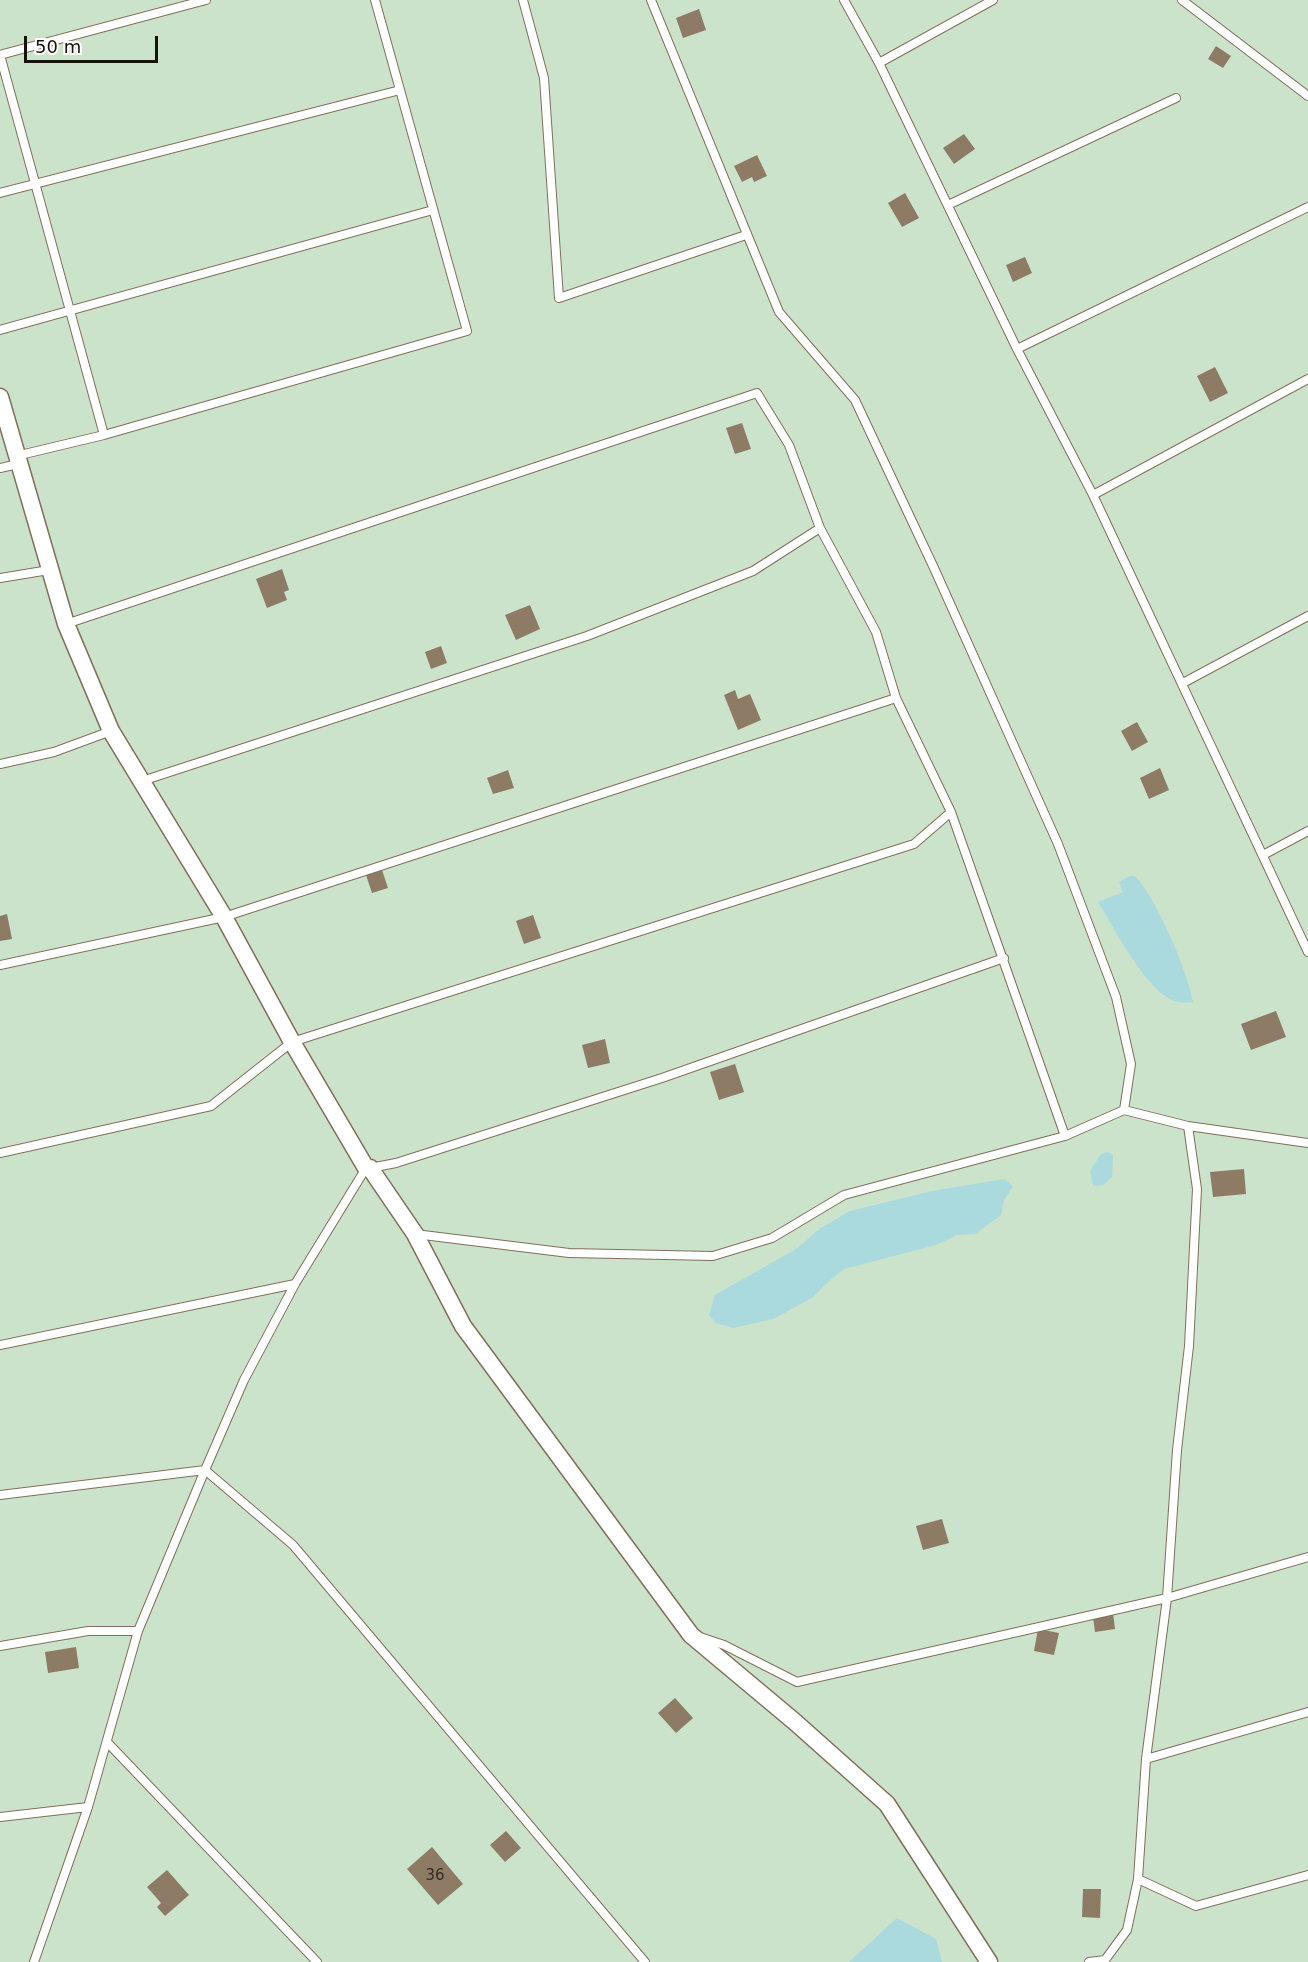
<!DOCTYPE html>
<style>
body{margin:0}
#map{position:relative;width:1308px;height:1962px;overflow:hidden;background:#fdebd9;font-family:"DejaVu Sans",sans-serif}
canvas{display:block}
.scale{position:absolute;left:24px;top:36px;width:134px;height:27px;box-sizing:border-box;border:3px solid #19120a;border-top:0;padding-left:8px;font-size:18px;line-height:21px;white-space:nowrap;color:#19120a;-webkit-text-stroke:4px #fff;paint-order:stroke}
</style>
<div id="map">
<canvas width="1308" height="1962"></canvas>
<div class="scale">50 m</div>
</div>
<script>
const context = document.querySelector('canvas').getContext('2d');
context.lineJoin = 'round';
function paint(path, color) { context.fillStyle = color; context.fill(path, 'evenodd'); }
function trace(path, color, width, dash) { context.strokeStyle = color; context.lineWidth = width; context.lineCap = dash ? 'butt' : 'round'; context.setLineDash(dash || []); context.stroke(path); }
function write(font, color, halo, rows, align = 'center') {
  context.font = font + ' "DejaVu Sans",sans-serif'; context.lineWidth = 4.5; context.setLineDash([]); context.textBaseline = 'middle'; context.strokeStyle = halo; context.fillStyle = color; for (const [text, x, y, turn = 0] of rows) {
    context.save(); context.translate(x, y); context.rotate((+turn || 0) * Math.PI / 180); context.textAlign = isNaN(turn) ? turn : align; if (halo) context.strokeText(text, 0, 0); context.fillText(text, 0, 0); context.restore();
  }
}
paint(new Path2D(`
 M0,0H1308V1962H0Z`), '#cbe3cb');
paint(new Path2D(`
 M1130,876H1135C1156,898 1188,971 1193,1002C1188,1002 1183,1003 1178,1002C1148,996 1114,927 1098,902L1123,892L1119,882Z
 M1108,1152L1113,1155L1112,1177L1104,1185L1093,1186L1090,1171L1101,1154Z
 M1005,1179L1013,1187L1004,1200L1001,1215L975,1234L957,1235L936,1245L844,1269L829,1281L812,1298L773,1319L733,1328L716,1323L709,1315L715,1295L796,1249L821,1228L850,1211L932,1191Z
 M897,1918L936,1939L942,1962H849Z`), '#aadade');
paint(new Path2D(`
 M699,9L706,30L683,38L676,18Z
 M1216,46L1231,56L1223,68L1208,59Z
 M964,134L975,149L954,164L943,148Z
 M757,155L767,176L754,182L752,177L742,182L734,166Z
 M905,193L919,218L902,227L888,203Z
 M1025,257L1032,273L1013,282L1006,265Z
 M1215,367L1228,393L1210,402L1197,376Z
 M742,423L751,449L735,454L726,428Z
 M282,569L289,590L284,592L287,600L267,608L256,579Z
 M530,605L540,629L516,640L505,615Z
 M441,646L447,663L431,669L425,652Z
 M735,690L738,699L750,694L761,720L738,730L724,695Z
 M1137,722L1148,742L1132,751L1121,731Z
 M1160,768L1169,790L1149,799L1140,778Z
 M508,770L514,788L493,794L487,778Z
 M382,870L388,888L372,893L366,875Z
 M7,914L12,939L0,941V916Z
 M533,915L541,938L524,944L516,921Z
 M1276,1011L1286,1037L1251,1050L1241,1024Z
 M605,1039L610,1063L588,1068L582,1045Z
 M735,1064L744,1092L719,1100L710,1072Z
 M1244,1169L1246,1194L1213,1197L1210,1172Z
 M942,1519L949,1543L923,1550L916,1526Z
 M1113,1613L1115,1629L1095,1632L1093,1617Z
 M1038,1629L1059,1633L1054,1655L1034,1651Z
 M76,1647L79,1668L48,1673L45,1652Z
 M675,1698L693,1718L676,1733L658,1713Z
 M506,1831L521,1848L505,1862L490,1845Z
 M432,1847L463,1884L438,1905L407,1869Z
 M167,1870L189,1895L165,1916L157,1907L161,1903L147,1887Z
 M1083,1889H1101L1100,1918L1082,1917Z`), '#8e7b66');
const lane = new Path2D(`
 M523,0L544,78L559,298L746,235
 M651,0L779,312L855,400L934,568L1058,844L1116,997L1131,1064L1124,1110
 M844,0L879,63L1017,349L1093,495L1308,952
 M1182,0L1308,96
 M0,55L104,435
 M0,55L206,0
 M879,63L993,0
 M0,193L400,90
 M948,205L1176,98
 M0,330L433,210
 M1017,349L1308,207
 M16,456L104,435L467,331L375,0
 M0,468L18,464
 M1093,495L1308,379
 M0,578L49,570
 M66,624L757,393L789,445L820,528L876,632L896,698L951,812L1065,1136
 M1183,683L1308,616
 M0,764L54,752L111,731
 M142,781L587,636L753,571L820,528
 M1263,855L1308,831
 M0,965L224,917L896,698
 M0,1153L211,1106L292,1042L914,844L951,812
 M370,1168L396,1163L662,1078L1004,958
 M415,1234L569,1253L713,1256L772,1238L844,1195L1065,1136L1124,1110L1188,1126L1308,1143
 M0,1345L295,1284
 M0,1495L205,1470L293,1545L645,1962
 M700,1637L724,1645L797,1682L1167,1598L1308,1557
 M0,1646L88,1631H138
 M107,1742L317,1962
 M1146,1759L1308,1712
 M0,1817L88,1807
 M1138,1879L1196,1906L1308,1875
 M34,1962L88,1807L138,1631L205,1470L244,1380L295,1284L366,1168
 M1089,1962L1105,1960L1127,1930L1138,1879L1146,1759L1167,1598L1177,1450L1189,1346L1197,1189L1188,1126`);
const street = new Path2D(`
 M0,397L66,624L111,731L224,917L292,1042L366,1168H370L415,1234L463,1326L691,1635L795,1722L887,1804L989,1962`);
trace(lane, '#826f5b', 10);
trace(street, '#826f5b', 19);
trace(lane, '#fff', 8);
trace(street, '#fff', 16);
write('15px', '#362c21', null, [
 ["36",435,1876]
]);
</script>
